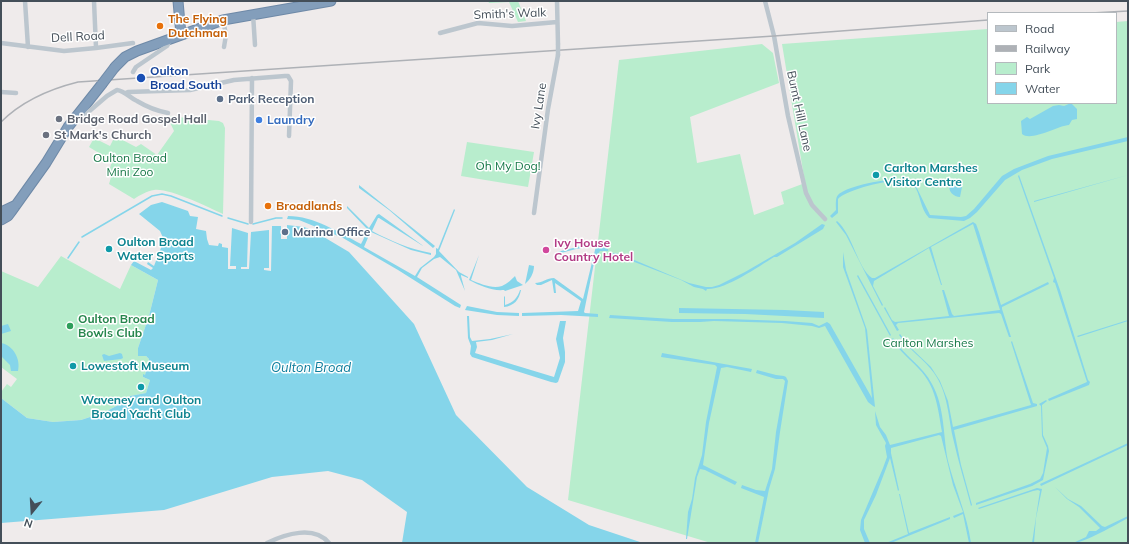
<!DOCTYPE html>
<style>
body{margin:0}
#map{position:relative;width:1129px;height:544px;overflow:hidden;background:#efebeb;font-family:Mulish,sans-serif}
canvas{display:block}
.frame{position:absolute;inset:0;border:2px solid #444f59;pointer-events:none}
.legend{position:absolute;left:987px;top:12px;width:130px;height:92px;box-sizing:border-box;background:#fff;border:1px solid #b4b9bd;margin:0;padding:5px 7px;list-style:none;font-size:12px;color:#444f59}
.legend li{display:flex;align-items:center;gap:8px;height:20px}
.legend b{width:20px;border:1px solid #b4b9bd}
.north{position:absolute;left:12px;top:492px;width:40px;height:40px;-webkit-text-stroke:3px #fff;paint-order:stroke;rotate:198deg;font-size:11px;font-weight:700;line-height:16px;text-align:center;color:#444f59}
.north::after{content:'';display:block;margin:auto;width:14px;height:18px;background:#444f59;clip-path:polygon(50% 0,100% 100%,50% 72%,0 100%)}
</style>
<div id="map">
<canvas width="1129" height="544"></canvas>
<div class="frame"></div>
<ul class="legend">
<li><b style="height:5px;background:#bcc6ce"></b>Road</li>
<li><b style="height:5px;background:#aeb1b6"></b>Railway</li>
<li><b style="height:11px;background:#b8edcd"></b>Park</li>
<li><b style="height:11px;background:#85d5ea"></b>Water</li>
</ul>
<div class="north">N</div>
</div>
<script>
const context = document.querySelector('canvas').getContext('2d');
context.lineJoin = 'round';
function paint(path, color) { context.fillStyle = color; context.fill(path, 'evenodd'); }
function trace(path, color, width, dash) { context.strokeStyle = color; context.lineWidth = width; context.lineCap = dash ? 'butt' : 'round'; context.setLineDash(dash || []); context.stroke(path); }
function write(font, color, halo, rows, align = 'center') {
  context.font = font + ' Mulish,sans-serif'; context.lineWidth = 3; context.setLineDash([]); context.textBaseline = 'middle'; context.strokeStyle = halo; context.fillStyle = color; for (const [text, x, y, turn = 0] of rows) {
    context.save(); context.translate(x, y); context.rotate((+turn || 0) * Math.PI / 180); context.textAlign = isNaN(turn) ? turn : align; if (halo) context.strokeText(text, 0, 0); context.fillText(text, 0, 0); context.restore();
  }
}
paint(new Path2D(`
 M488,1H518L526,21L518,22L509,2L489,3Z
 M1128,21V543H711L568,500L619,60L762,44L773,53L779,83L690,117L697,163L740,154L754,215L784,204L781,192L805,183L782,44L988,29V103H1116V22Z
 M167,116L219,121L223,123L225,128L223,214C207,207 170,188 154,190C147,191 140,195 134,199L109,184L112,174L110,168L112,161L89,147L94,138L110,146L115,136L136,147L141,144L157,155L174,131Z
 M467,142L534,152L528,187L461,176Z
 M61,256L120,289L131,265L158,280L149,316L138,348L149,359L145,375L143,377L150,380L146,393L130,396L124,402L105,412L81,420L53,422L27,418L1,398V392L7,384L11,387L17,379L1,367V271L38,287Z`), '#b8edcd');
paint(new Path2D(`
 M1071,103L1077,109V119L1072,120L1069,125C1057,126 1031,142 1022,134L1021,121L1027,117L1030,119L1053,106L1059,105L1064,106Z
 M1128,137V141L1052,159L1022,170L1005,180L977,212L970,218L964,221L929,218C920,209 921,194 913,184C904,174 846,189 838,199V213L832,218L830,216L836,210C836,206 835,198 838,195C847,185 903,174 914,182L930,215L961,217L966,216L974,209L1002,176L1014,169L1048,156Z
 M1019,175L1060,290L1088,380L1090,382L1089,385L1049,401L1048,399L1087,382L1055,283L1053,282L1054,278L1018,176Z
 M1128,175L1034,202V201L1041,199Z
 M950,184H952L958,188L960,186L962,187L960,197C954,197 947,191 950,184Z
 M359,185L435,246L433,248L389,210L359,188Z
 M162,202L188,211L190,216L198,217L196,229L206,231L207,239L209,245L218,246L219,243L222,244V247L228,248V269H236V266H230L232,228L248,233L247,267H241V269H249L251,232L269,230V268H264V270L271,271L272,226H281V239H287V225L304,227L312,230L349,252L414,324L456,415L527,487L589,525L640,542L652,543H402L407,512L362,480L328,471L272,477L164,510L1,523V398L27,418L53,422L81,420L105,412L124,402L130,396L146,393L150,380L143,377V374L145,375L149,359L146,356H138V348L149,316L158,280L131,265L134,261L151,270L153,268L147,264L148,262L154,266L164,240L160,231L139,214L151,205Z
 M347,206L369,228L377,215L379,214L422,245L423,246L379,218H378L372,231C391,241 409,249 431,253V255L411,250L371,232L370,233L364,247L415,276L420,268L434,257L436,254V248L438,249L454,209L455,210L439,251L459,272L468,277V278L461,275V276L465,291L456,270L440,257L434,259L422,268L417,277L461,305L460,308L455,306L398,270L343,238L299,220L287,219L288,216C314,216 338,232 361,244L368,230L347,208Z
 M837,221C853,235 858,269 872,278H875L973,222L976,224L979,232L1001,305L1048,282L1049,284L1002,307V309L1011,337H1009L1001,314L999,313L898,323L896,325L899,330L897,331L884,308L885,307L892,320L895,322L949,316L942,290H944L952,314L954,316L1000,310L973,224L931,247L942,285H941L929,248L874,281L873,286L883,305L882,306L846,235L836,222Z
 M822,224L825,225L823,229L777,257H774C758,267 725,290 707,289L706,291L703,289L694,287L681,280L619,256L612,255V253L620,254L689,283L706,287H712L719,285L745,272L795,243Z
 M597,242L600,246L608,249V251H600L595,258L584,312L585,313L598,314V317L561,315L522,316V313L578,311L581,301L555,283L556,293H554L552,280L541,285H537L535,283C542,283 547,278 554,278L583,299L596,246L576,249L557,254V252Z
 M843,252L846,270L867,330L875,407L873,406L868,402L825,326L819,328L812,326L782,323L714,321L700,322H672L609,318L610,315L673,319H728L785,321L812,323L819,326L827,322L830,324L872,398L865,328L843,267Z
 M479,255L471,280C481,284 492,289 502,286C507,284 512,279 515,276L517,281L523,285L505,291L504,290C491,291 481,286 469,280Z
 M529,265L534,266C534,273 530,280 525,284Z
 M858,275L891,335L890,336L857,276Z
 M520,290H521C519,300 514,306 504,307V297L505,296V305C513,303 518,297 520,290Z
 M467,306L497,312L519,313V316L497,315L465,310Z
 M679,308L785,310L824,312V318L745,314L679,313Z
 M467,316H469L470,337L472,341L490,339L513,334L492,340L476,342L477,347L475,353L554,377L560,358L556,339L560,321H566L563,338L565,352V362L558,382L556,383L551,382L472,357L470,354L471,346L468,338Z
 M1128,320V321L1078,337L1077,336Z
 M8,324L11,331L1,334V326Z
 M900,334L909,346L931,367L940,381L948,401L953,427L1031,405L1011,342L1012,341L1033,403L1037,404V406L954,430L961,465L972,505L971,506C965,483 958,461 953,438C948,415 948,393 934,373C924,359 909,350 899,335Z
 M893,338C904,356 923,366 932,384C945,407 943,436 948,461C955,489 967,514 971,543H969L963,514L954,518L953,516L963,512L953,485L941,436L939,435L891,448V453L899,490L898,491L890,458L876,495L864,520V529L870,543H865L860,530L861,520L883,468L887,457L885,446L886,443L876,425L875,411L880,427L886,435L890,445L942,432C938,409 936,386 919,369C908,357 901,353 892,339Z
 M1,343C13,345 21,359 18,371H11L10,365L1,356Z
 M120,353L122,354L123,358L121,359L104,361L102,355L104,354L109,356Z
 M662,353L752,369L751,372L727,367L721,368L709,423L703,465L737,482L735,485L705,470L700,469L697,477L687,539H686L688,512L692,499L695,478L702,455L706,422L717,367L715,365L661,357Z
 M757,370L776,375L784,376L786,377L788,381L780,432L775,469L769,489L758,543H755L764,497L741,488L742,485L756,490L765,491L772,469L776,432L785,381L783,379H776L756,373Z
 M1046,400L1047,401L1042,405L1043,435L1048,446L1049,451L1043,480L1032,486L976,505V503L1030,484L1040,479L1043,473L1047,448L1042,436L1041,406L1039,404Z
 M1128,443V445L1041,486L1040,484Z
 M1055,487L1068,499L1081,506L1102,526L1105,527L1128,516V518C1117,524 1084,543 1073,543L1086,537L1089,531H1096L1100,528L1079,507L1067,499Z
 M1037,488L1042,489L1036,518L1034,543H1032L1039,497L1040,491L1038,490L1033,491L979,509L978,508Z
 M899,494H900L909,533L950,517V519L891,543H886L908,534Z`), '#85d5ea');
trace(new Path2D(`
 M228,218L248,224
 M253,224L276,218H282
 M82,237L152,196L162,194L171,196L222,216
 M68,258L79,242`), '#85d5ea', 1.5);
const highway = new Path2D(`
 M178,1L181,35
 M115,67L125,57L137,51L223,20L331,1
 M1,212L16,205
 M1,220L8,216L11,212L46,163L68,127L102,84`);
trace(highway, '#6e89a7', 11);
trace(new Path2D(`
 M25,1L28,47
 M94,1L96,48
 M557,1L558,44
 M765,1L774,36L788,116L806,193L812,205L825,219
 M253,14L255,45
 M223,20L226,35L224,47
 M440,33L478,23L512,26L557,22
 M1,43L64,51L96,48L133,43
 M133,72L136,67L167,46L170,40
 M1,92L16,93
 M126,93L128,92L190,90L234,80L285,76H288L291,81L289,136
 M79,120L107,96L117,90C125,91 130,98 137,101C147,107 157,111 168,113
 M534,213L548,109L558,55
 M251,222L252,78
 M267,543C285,534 314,525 329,543`), '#bcc6ce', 4.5);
trace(highway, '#839ebb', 9);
trace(new Path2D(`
 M1091,13L1128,11
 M1,122C22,101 50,89 78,82L774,36L988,20`), '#aeb1b6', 1.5);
const highwayBridge = new Path2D(`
 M102,84L115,67`);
trace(highwayBridge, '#6e89a7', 11, []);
trace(new Path2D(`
 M558,44V55`), '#bcc6ce', 4.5);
trace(highwayBridge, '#839ebb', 9);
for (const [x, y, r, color] of [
 [160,26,4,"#e8710a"],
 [141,78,5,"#1a4fb4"],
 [220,99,4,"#5c6f8a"],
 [59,119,4,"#6b7280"],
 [259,120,4,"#3f7fe0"],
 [46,135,4,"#6b7280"],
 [876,175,4,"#0f9aa8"],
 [268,206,4,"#e8710a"],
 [285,232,4,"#5c6f8a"],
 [109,249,4,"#0f9aa8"],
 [546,250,4,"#d1479c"],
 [70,326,4,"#2e9e5b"],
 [73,366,4,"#0f9aa8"],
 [141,387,4,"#0f9aa8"]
]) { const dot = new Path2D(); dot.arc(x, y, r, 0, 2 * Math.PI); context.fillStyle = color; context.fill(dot); trace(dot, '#fff', 1.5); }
write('12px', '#444f59', '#fff', [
 ["Smith's Walk",510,14,-2],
 ["Dell Road",78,37,-3],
 ["Ivy Lane",539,106,-81],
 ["Burnt Hill Lane",799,111,78]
]);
write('bold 12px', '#c56008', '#fff', [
 ["The Flying",168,19],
 ["Dutchman",168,33],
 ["Broadlands",276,206]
], 'left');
write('bold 12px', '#164399', '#fff', [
 ["Oulton",150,71],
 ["Broad South",150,85]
], 'left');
write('bold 12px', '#4e5e75', '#fff', [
 ["Park Reception",228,99],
 ["Marina Office",293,232]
], 'left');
write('bold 12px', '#5b616d', '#fff', [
 ["Bridge Road Gospel Hall",67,119],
 ["St Mark's Church",54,135]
], 'left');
write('bold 12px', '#366cbe', '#fff', [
 ["Laundry",267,120]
], 'left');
write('12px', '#177848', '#fff', [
 ["Oulton Broad",130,158],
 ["Mini Zoo",130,172],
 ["Oh My Dog!",508,166],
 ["Carlton Marshes",928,343]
]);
write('bold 12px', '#0d838f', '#fff', [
 ["Carlton Marshes",884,168],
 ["Visitor Centre",884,182],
 ["Oulton Broad",117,242],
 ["Water Sports",117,256],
 ["Lowestoft Museum",81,366],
 ["Waveney and Oulton",141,400,"center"],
 ["Broad Yacht Club",141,414,"center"]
], 'left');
write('bold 12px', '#b23c85', '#fff', [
 ["Ivy House",554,243],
 ["Country Hotel",554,257]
], 'left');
write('bold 12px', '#27864d', '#fff', [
 ["Oulton Broad",78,319],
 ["Bowls Club",78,333]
], 'left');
write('italic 13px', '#0d7d9c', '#fff', [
 ["Oulton Broad",311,368]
]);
</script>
